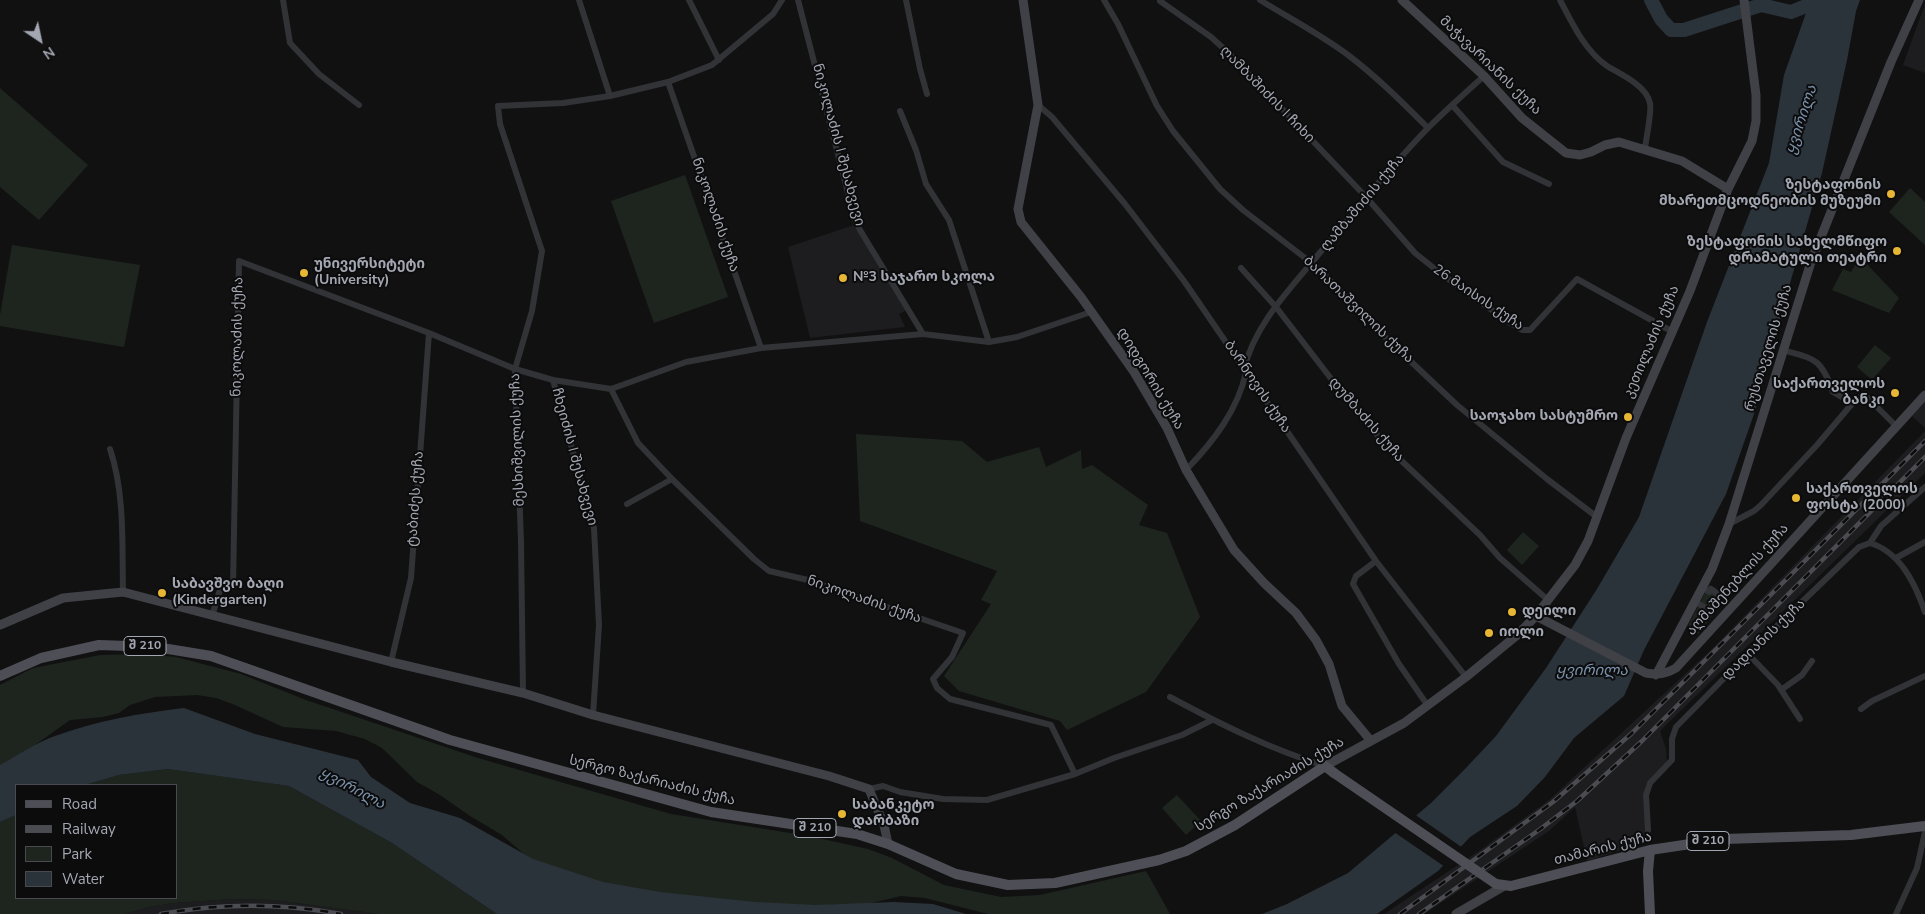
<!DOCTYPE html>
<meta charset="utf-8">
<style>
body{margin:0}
#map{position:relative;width:1925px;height:914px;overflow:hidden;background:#111112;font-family:"Nunito Sans",sans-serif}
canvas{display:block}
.legend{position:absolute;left:15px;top:784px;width:162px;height:115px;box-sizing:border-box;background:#0c0c0d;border:1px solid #484a4f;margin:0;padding:6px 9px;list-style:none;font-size:15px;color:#a3a7b2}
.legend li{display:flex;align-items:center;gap:10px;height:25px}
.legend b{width:25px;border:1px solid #484a4f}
.north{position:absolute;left:15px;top:15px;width:50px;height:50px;-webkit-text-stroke:4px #0c0c0d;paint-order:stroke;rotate:146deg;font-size:14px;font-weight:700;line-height:20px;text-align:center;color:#a3a7b2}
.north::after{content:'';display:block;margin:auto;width:18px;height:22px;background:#a3a7b2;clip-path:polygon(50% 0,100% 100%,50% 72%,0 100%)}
</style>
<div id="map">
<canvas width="1925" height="914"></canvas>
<ul class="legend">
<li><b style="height:6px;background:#4e4f56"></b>Road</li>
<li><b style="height:6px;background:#4b4c52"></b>Railway</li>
<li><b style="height:14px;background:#1e251f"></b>Park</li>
<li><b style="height:14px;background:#2b333a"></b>Water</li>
</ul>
<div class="north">N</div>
</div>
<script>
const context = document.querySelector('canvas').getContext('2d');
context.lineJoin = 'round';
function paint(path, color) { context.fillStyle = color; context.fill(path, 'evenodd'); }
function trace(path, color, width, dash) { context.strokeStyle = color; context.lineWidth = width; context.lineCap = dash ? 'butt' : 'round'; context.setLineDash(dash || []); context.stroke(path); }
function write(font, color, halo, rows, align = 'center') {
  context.font = font + ' "Nunito Sans","Noto Sans Georgian",sans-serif'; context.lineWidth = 4; context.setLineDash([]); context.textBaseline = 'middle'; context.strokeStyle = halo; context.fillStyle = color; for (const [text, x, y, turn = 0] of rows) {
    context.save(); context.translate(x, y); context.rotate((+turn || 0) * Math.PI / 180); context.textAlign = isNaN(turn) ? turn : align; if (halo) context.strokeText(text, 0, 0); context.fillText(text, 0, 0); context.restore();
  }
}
paint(new Path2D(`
 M1925,4V73L1903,65Z
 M857,224L909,309L899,314L905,327L810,338L788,247Z
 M1925,402V428L1912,416Z
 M1925,431V473L1660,731L1666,749L1667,763L1645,786L1646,842L1587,861L1575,807L1549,831L1424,914H1384L1479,851L1549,800L1710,651Z
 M232,899L274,900L379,914H125L149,907L174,903Z`), '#1d1d1f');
paint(new Path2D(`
 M0,88L88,165L39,220L0,187Z
 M685,175L728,297L654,323L611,201Z
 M1910,188L1925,202V245L1889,212Z
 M12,245L140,265L124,347L0,326V315Z
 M1860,257L1899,298L1889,313L1832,290L1843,269L1851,272Z
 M1875,345L1891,358L1872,380L1857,367Z
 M856,434L962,441L987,462L1039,447L1046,467L1081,450L1082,469L1092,465L1148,505L1139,525L1167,533L1200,617L1146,692L1067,730L1060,721L959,691L944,676L991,604L981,600L997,571L860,521Z
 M1523,532L1539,546L1522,565L1507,550Z
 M1709,585L1728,595L1698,634L1687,628Z
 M139,654L176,657L241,674L306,700L478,758L671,814L809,836L868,849L892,858L944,885L1001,897L1040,895L1146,871L1170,914H988L925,898L901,896L867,904L828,905L754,909L731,914H684L532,861L502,835L470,816L440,795L417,782L382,748L365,739L336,731L283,727L235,705L216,698L197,695L155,697L130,705L119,713L103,717L70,720L0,770V685L33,668L100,655Z
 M168,769L289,786L392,843L497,914H379L274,900L232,899L174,903L149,907L125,914H0V822L16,815V898H176V785H85L119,775Z
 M1177,795L1201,821L1186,835L1162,808Z`), '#1e251f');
paint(new Path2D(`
 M1813,0H1860L1856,11L1847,60L1822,173L1786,297L1754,414L1726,494L1644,650L1624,696L1574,738L1545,777L1517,806L1470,837L1438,871L1377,914H1262L1287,904L1348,873L1431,803L1464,770L1496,736L1546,668L1597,589L1639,517L1707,322L1769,163L1784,75L1806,13Z
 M184,708L255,734L358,760L371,777L410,803L460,818L533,859L603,882L660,892L755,902L815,905L894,902L933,904L966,914H497L392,843L289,786L168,769L119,775L85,785H16V815L0,822V765C18,755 36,743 55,736C96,721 141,713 184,708Z`), '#2b333a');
paint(new Path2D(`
 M1414,814L1463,848L1445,867L1394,832Z`), '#111112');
trace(new Path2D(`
 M1651,0L1661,19L1671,30H1684L1761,5L1791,12L1821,0`), '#2b333a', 14);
trace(new Path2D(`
 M283,0L290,43L319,74L359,105
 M579,0L610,96
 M689,0L719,60
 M798,0L855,220L860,230L923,334
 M906,0L920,69L927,94
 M1104,0L1118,24L1157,106L1173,131L1220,189L1243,210L1318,268L1387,339L1457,405L1547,479L1597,517
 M1260,0C1289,18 1320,34 1348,55C1377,77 1402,102 1428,128
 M1560,0C1572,23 1585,51 1607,66C1620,74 1646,85 1650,103C1652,112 1646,138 1645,149
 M1160,1L1211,37L1233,57L1366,197L1415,253L1440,273L1510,323L1522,330H1530L1577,279L1673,332
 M668,82L761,348
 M1038,105L1052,117L1125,204L1184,281L1376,561L1466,677
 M1452,105L1503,162L1549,184
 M900,111L916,150L926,184L949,220L989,342
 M1241,268L1276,307L1339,389L1389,449L1480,535L1500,558L1548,600
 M1782,350C1815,359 1821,358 1833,392L1845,399L1851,405
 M1244,369C1255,324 1290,289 1318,255C1354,212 1389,168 1428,128C1446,110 1465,93 1484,76
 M553,380L594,528L599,625L593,715
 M611,389L638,443L672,479L754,559L769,571L808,580L963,633L952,657L933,679L937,688L950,699L1051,725L1075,774
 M110,449C125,494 122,544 123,592
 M1186,470C1213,442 1238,410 1246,372
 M627,504L672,479
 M1729,524L1754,511L1761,505L1817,445L1851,405L1861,396L1867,397L1896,426
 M1870,543L1881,526L1925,487
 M1896,558L1925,542
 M1376,561L1356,576L1353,584L1399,664L1428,706
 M1706,590L1709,592L1711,589L1719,595
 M1699,604L1712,612
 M212,616L220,590L233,587L239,261L429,333L515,369L553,380L611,389L686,362L761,348L923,334L989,342L1017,337L1091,312
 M1695,627L1719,595L1723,597
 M1748,654L1778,685L1800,719
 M391,662L411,578L429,333
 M1781,690L1802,675L1812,661
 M523,693L521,542L515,369L532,311L542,251L500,124L498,106L563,103L610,96L668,82L712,65L773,14L782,0
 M1170,697C1220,724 1270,749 1325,766
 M1861,709L1872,701L1925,676
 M869,789L883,786L900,792L943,799L987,800L1075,774L1114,758L1182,735L1212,720
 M1648,830L1646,795L1650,783L1672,760V739L1676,727L1748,654L1859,547L1870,543C1900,552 1915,583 1925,612
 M1896,914L1917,868L1925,832`), '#323337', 6);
trace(new Path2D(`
 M1023,0L1038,105L1018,209L1021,222L1081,297L1134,372L1167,428L1186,470L1234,550L1264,583L1296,613L1316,640L1329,664L1342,706L1371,741
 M1402,0L1484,76L1522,118L1566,153L1580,155L1591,152L1605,145L1619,142L1682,161L1728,189
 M1536,616L1646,673C1658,675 1666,674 1676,668L1925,395
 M0,625L63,598L123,592L391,662L523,693L593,715L829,776L869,789L884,825L888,844
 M1656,675L1712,569L1729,524L1811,262L1891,62L1919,0
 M1325,766L1404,723L1466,677L1516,636L1536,616L1548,600L1575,565L1588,541L1626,438L1690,291L1728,189L1752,141L1756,121V95L1744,0
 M1456,914L1504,886`), '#404147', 9);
trace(new Path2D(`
 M0,676L41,658L99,645L156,647L211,656L450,740L711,812L857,834L888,844L956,874L1008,885L1055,883L1159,860L1186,851L1235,825L1325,766L1334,773
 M1650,850L1648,871L1650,914
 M1496,884L1511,886L1650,850L1724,839L1851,835L1925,826`), '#4e4f56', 10);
const rail = new Path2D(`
 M161,914C221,903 281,903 341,914
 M1400,914L1553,802L1631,734L1925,441
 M1419,914L1539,830L1577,801L1642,741L1925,457`);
trace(rail, '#4b4c52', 4.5);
trace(rail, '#0c0c0d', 2.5, [8]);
trace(new Path2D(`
 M1334,773L1496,884`), '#4e4f56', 10);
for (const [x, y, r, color] of [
 [1891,194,5,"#e7b635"],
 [1897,251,5,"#e7b635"],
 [304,273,5,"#e7b635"],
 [843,278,5,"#e7b635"],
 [1895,393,5,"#e7b635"],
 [1628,417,5,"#e7b635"],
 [1796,498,5,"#e7b635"],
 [162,593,5,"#e7b635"],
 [1512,612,5,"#e7b635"],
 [1489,633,5,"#e7b635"],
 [842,814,5,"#e7b635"]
]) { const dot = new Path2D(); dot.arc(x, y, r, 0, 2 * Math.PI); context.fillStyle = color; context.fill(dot); trace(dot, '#0c0c0d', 2); }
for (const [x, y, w] of [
 [145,646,42],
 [815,828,42],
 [1708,841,42]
]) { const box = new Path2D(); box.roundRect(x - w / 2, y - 9.5, w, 19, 4); context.fillStyle = '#0c0c0d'; context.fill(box); trace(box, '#a3a7b2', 1); }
write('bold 12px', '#a3a7b2', null, [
 ["შ 210",145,646],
 ["შ 210",815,828],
 ["შ 210",1708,841]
]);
write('14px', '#a3a7b2', '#0c0c0d', [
 ["მაჭავარიანის ქუჩა",1490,66,44],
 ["ღამბაშიძის I ჩიხი",1267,95,46],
 ["ნიკოლაძის I შესახვევი",838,145,75],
 ["ღამბაშიძის ქუჩა",1363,203,-50],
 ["ნიკოლაძის ქუჩა",715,215,71],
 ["26 მაისის ქუჩა",1478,298,34],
 ["ბარათაშვილის ქუჩა",1358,310,44],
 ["ნიკოლაძის ქუჩა",238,337,-89],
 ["კეთილაძის ქუჩა",1652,342,-67],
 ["რუსთაველის ქუჩა",1769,348,-73],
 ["დიდგორის ქუჩა",1150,379,59],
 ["ბარნოვის ქუჩა",1257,387,56],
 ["დუმბაძის ქუჩა",1366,420,49],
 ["მესხიშვილის ქუჩა",518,440,-92],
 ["ჩხეიძის I შესახვევი",574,457,75],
 ["ტაბიძეს ქუჩა",416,499,-86],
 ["აღმაშენებლის ქუჩა",1738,580,-48],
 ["ნიკოლაძის ქუჩა",864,600,19],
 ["დადიანის ქუჩა",1764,640,-44],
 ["სერგო ზაქარიაძის ქუჩა",652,781,14],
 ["სერგო ზაქარიაძის ქუჩა",1270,785,-31],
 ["თამარის ქუჩა",1603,849,-14]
]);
write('bold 14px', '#a3a7b2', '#0c0c0d', [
 ["ზესტაფონის",1881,186,"right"],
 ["მხარეთმცოდნეობის მუზეუმი",1881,202,"right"],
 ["ზესტაფონის სახელმწიფო",1887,243,"right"],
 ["დრამატული თეატრი",1887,259,"right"],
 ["უნივერსიტეტი",314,265],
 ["(University)",314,281],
 ["№3 საჯარო სკოლა",853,278],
 ["საქართველოს",1885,385,"right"],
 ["ბანკი",1885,401,"right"],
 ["საოჯახო სასტუმრო",1618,417,"right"],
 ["საქართველოს",1806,490],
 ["ფოსტა (2000)",1806,506],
 ["საბავშვო ბაღი",172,585],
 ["(Kindergarten)",172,601],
 ["დეილი",1522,612],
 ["იოლი",1499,633],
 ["საბანკეტო",852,806],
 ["დარბაზი",852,822]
], 'left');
write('italic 15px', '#7b92ac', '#0c0c0d', [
 ["ყვირილა",1802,120,-72],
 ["ყვირილა",1592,671],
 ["ყვირილა",352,789,28]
]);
</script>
